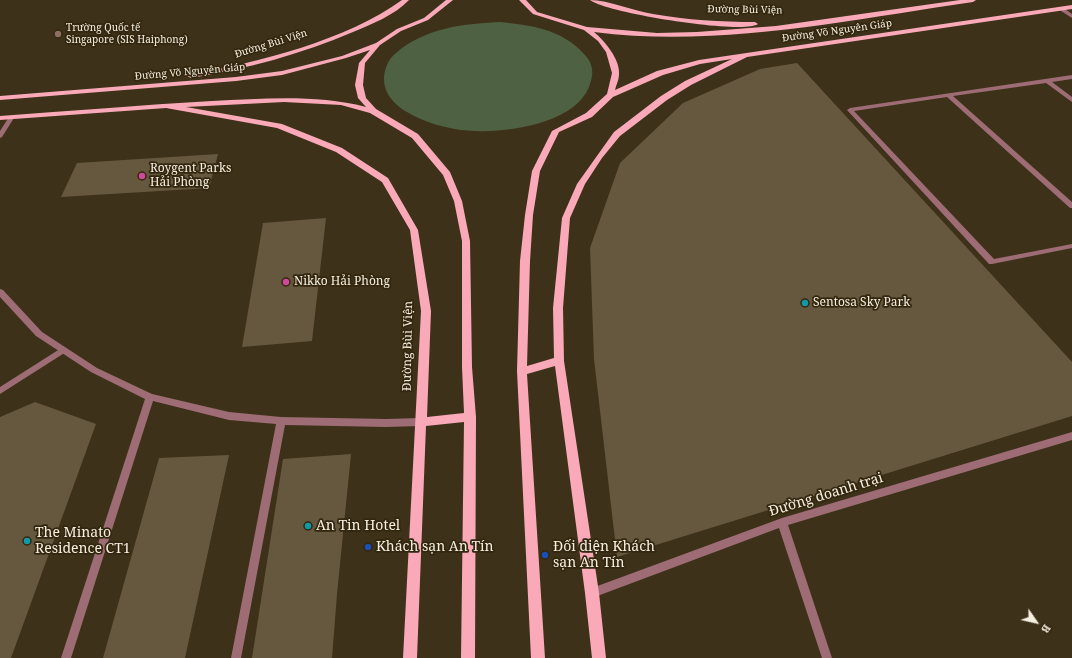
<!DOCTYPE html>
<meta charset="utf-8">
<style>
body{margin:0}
#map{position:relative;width:1072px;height:658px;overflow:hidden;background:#3e3119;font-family:"Noto Serif",serif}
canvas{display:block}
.north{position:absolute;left:1016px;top:602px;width:40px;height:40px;-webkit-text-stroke:3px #33270f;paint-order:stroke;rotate:124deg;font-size:11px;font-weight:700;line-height:16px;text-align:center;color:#f6efe0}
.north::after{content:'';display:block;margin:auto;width:14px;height:18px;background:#f6efe0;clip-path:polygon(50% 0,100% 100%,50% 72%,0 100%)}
</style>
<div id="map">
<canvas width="1072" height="658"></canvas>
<div class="north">B</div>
</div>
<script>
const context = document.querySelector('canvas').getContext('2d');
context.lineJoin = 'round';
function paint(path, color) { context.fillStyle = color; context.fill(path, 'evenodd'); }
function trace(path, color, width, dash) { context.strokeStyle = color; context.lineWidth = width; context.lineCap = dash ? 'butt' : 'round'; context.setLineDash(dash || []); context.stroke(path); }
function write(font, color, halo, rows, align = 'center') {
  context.font = font + ' "Noto Serif",serif'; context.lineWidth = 3.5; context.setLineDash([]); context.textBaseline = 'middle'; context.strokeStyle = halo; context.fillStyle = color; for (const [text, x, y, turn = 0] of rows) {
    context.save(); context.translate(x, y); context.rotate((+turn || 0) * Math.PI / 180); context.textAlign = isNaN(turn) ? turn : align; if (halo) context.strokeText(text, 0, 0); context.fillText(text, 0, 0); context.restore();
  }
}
paint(new Path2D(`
 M499,22C530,25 562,29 584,54C594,64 594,74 589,87C573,127 493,136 455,129C438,126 422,121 407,112C395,105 384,94 384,79C384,70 388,59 396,53C425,28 462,24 499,22Z`), '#4e6142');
paint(new Path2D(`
 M797,63L1072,362V416L617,557L594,359L590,248L620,163L683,103L760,69Z
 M218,154L209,188L61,197L77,163Z
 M326,218L312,341L242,347L263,223Z
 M35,402L96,424L11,658H0V417Z
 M351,454L337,594L332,658H252L283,459Z
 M229,455L185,658H103L159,458Z`), '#65583f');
paint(new Path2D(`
 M1058,7H1062L1072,14V18L1058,9Z
 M1072,75V79L1052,82L1072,97V102L1046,83L953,96L1072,202V208H1070L947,97L854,111L994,259L1072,244V248L992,264H989L847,110L850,108Z
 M63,347L66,348L67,350L66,352L0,394V387Z
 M1072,432V440L788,525L832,658H822L779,528L592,598L588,596L587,593L588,590L592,588L782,518Z`), '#9d6c74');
paint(new Path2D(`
 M11,116L14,118L2,137L0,138V131L9,117Z
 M0,289L3,290L42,332L97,368L152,394L229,412L281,417L386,419L420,418L423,419L424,422L423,425L420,426L386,427L285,425L241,658H231L276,424L229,420L153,401L71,658H61L145,399L91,372L36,336L0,297Z`), '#9d6c74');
paint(new Path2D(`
 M402,0H409C395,15 372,24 353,32C301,54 247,69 191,78L187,76L191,74C257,63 347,40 402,0Z
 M446,0H453L428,20L401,31L380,45L365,63L363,85L366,98L376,109L418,134L450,172L462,201L470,241L472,367L476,417L475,658H461L464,422L426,426L417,658H403L421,311L410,230L382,182L336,152L277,128L166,108L0,120V116C71,111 141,105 212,101C263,99 315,94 366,107L358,98L355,85L359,63L370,50L346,58L282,75L236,81L0,100V96L236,77L282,71L342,56L376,43L397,29L424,18ZM284,102L341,105L370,113L412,138L443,175L454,201L462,241V367L464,413L427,417L431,311L418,230L388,178L342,148L282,124L186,107Z
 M519,0H526L537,12L587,27L657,33L697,32L776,26L960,0H976L973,2C848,20 720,48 594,32C604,40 621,60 619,75C619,80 616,85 615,90L657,71L699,60L1072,5V9L747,57L691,85L667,100L620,136L602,158L585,184L570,218L563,308L564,361L599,593L606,658H592L585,593L555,366L527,374L545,658H531L517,371L520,261L525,215L532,171L552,131L586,113L607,94L612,73L606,52L598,41L584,30L533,14ZM732,59L685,81L661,96L614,132L577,184L562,218L553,308L554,358L527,366L530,261L533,215L540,171L559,132L592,117L613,97L663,75L700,64Z
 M590,0C609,0 633,11 653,14C687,20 721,22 755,22L758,24C744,35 606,13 590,0Z`), '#faa9b8');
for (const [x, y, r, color] of [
 [58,34,4,"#8d6e63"],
 [142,176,4,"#d1479c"],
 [286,282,4,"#d1479c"],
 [805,303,4,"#0f9aa8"],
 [308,526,4,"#0f9aa8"],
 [27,541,4,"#0f9aa8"],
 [368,547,4,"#1a4fb4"],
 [545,555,4,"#1a4fb4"]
]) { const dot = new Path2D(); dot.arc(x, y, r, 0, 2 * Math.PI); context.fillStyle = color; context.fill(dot); trace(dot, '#33270f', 1.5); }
write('10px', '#f6efe0', '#33270f', [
 ["Đường Bùi Viện",745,10,1],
 ["Đường Võ Nguyên Giáp",837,31,-8],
 ["Đường Bùi Viện",271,44,-17],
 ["Đường Võ Nguyên Giáp",190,72,-5]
]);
write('10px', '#f6efe0', '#33270f', [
 ["Trường Quốc tế",66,28],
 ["Singapore (SIS Haiphong)",66,40]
], 'left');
write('12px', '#f6efe0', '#33270f', [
 ["Roygent Parks",150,169],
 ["Hải Phòng",150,183],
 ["Nikko Hải Phòng",294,282],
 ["Sentosa Sky Park",813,303]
], 'left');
write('12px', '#f6efe0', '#33270f', [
 ["Đường Bùi Viện",408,346,-89]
]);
write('14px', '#f6efe0', '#33270f', [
 ["Đường doanh trại",826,495,-17]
]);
write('14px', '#f6efe0', '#33270f', [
 ["An Tin Hotel",316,526],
 ["The Minato",35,533],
 ["Residence CT1",35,549],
 ["Khách sạn An Tín",376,547],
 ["Đối diện Khách",553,547],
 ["sạn An Tín",553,563]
], 'left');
</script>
